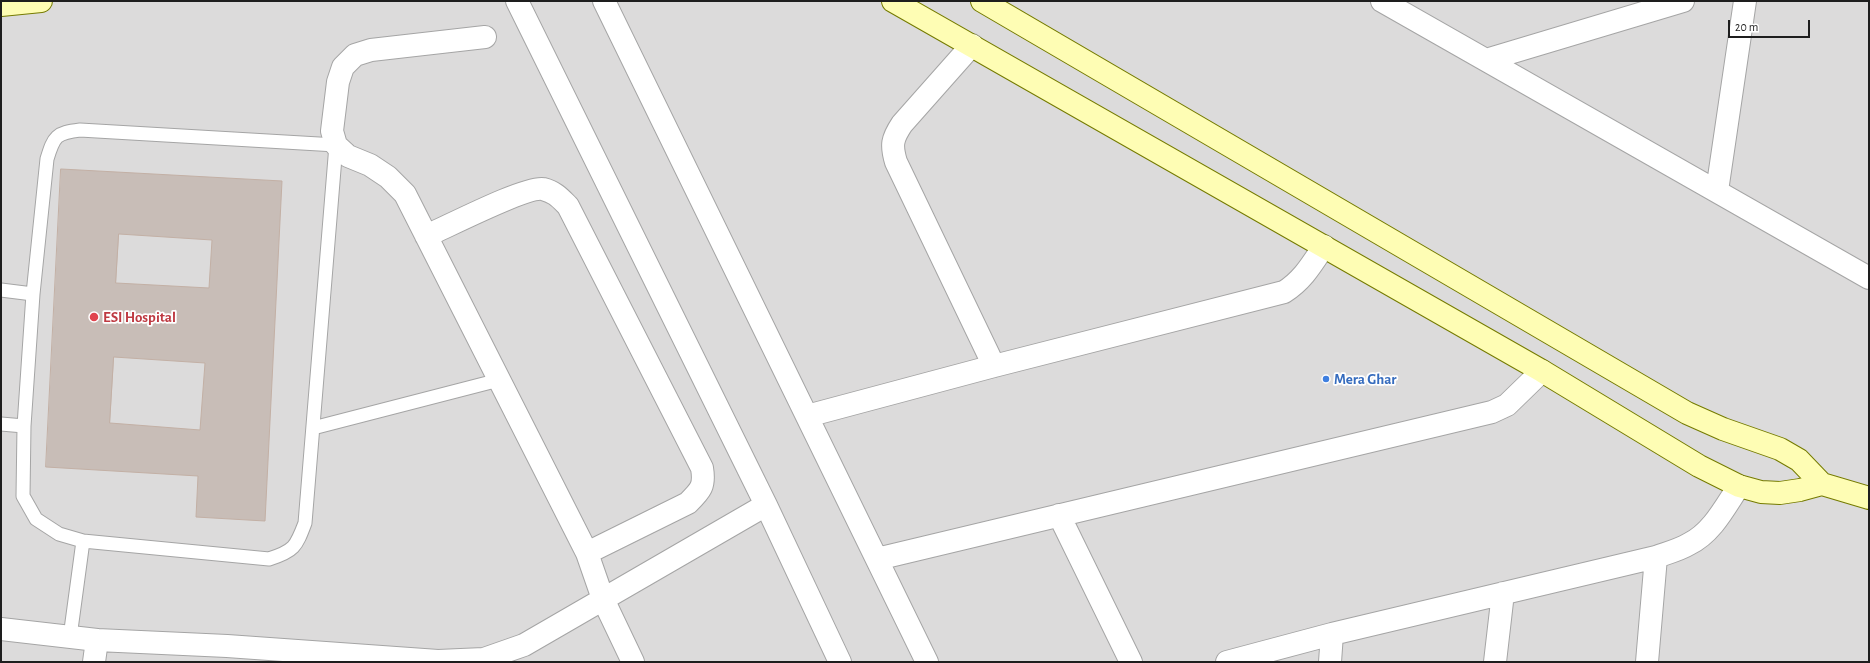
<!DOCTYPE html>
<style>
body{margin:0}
#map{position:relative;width:1870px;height:663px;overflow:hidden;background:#f0ebe4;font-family:"Alegreya Sans",sans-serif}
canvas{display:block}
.frame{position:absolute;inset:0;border:2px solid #1e1e1e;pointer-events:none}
.scale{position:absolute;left:1728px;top:20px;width:82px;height:18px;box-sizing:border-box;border:2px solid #1e1e1e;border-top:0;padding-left:5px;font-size:12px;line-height:14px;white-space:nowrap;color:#1e1e1e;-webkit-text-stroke:3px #fff;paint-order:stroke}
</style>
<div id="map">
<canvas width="1870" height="663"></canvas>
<div class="frame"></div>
<div class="scale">20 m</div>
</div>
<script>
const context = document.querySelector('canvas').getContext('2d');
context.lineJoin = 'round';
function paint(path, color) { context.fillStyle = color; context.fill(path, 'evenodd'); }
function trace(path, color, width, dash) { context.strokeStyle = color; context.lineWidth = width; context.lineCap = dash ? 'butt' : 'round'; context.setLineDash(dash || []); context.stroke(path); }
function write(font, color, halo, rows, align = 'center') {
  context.font = font + ' "Alegreya Sans",sans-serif'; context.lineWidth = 3.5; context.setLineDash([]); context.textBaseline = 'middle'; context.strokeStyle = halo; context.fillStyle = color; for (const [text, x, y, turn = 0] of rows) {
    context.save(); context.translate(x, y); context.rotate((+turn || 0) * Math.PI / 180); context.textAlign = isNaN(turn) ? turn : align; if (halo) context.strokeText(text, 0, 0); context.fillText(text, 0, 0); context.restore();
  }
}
paint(new Path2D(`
 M1,1H1869V662H1Z`), '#dcdbdb');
const building = new Path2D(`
 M61,169L282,181L265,521L196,517L198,476L46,467ZM119,234L212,240L209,288L116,283ZM114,357L205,363L200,430L110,423Z`);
paint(building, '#c8bdb7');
trace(building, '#c3b0a5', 1);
const service = new Path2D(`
 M80,130L336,145L305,523C296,547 294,551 269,559L83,541L59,534L36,519L23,496L24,426L33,294L47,159C54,136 56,133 80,130Z
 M1,290L33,294
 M1,424L24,426
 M313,428L499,380
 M70,637L83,541`);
const minor = new Path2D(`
 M517,1L766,505L840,662
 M604,1L927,662
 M1382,1L1869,278
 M485,37L371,50L355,55L343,67L338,82L332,131L336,145L348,156L370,165L388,177L405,194L587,553L603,599L633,662
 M972,45L902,124C892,139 891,145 896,162L994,366
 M1486,60L1683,1
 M1717,191L1745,1
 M426,236C447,227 526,186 543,189C555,192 560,198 568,206L702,468C705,486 701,490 688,503L587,553
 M807,416L994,366L1284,292C1303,280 1312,264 1324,246
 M1059,515L1131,662
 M877,559L1492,412L1507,405L1542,371
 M1,629L97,640L227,646L438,661L484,659L524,645L766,505
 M94,662L97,640
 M1227,662L1332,634L1656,557C1667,553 1679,550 1689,544C1712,533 1725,507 1739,486
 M1330,662L1332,634
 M1495,662L1503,593
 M1647,662L1656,557`);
const secondary = new Path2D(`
 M893,1L1542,371L1699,466L1739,486L1761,492L1780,493L1800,490L1822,484
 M982,1L1687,413L1723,429L1780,449L1799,460L1822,484L1869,498
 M1,5L41,1`);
trace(service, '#a5a5a5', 15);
trace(minor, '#a5a5a5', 24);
trace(secondary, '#757b00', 24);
trace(service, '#fff', 13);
trace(minor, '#fff', 22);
trace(secondary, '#fefdb4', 22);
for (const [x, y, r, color] of [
 [94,317,5,"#e0444e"],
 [1326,379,4,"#3f7fe0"]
]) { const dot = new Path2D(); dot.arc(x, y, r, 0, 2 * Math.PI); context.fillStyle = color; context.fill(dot); trace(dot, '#fff', 1.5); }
write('bold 15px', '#be3a42', '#fff', [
 ["ESI Hospital",103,317]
], 'left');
write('bold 15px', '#366cbe', '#fff', [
 ["Mera Ghar",1334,379]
], 'left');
</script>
